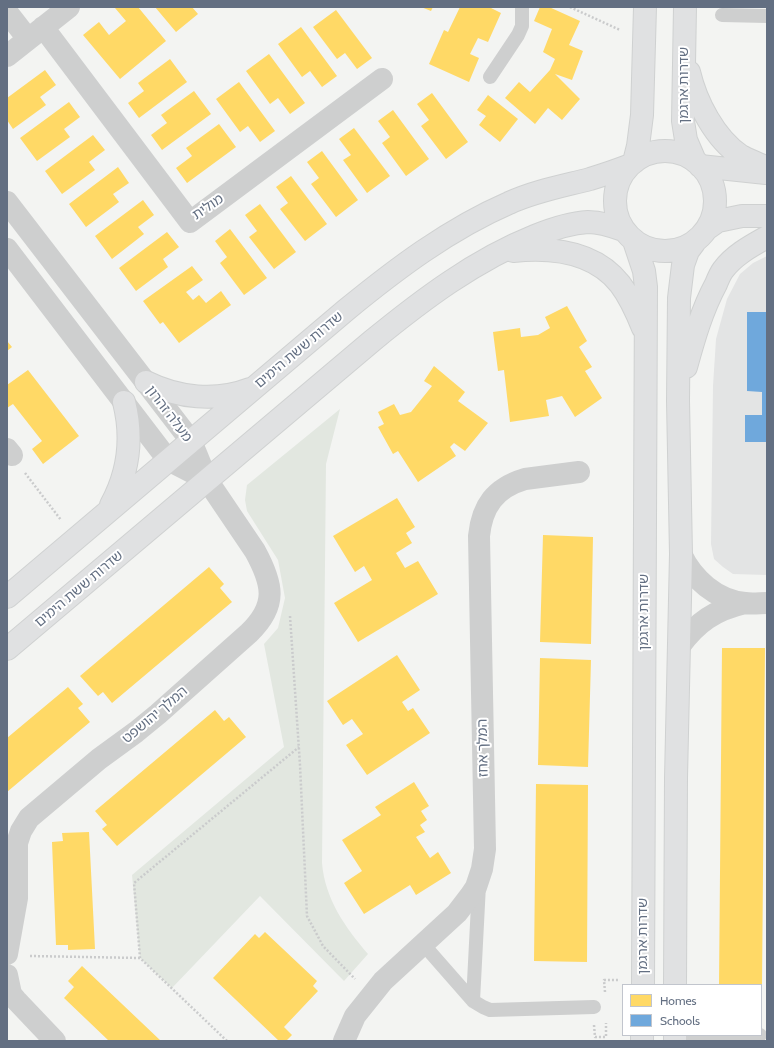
<!DOCTYPE html>
<meta charset="utf-8">
<style>
body{margin:0}
#map{position:relative;width:774px;height:1048px;overflow:hidden;background:#f3f4f2;font-family:Cabin,sans-serif}
canvas{display:block}
.frame{position:absolute;inset:0;border:8px solid #636f82;pointer-events:none}
.legend{position:absolute;left:622px;top:984px;width:140px;height:52px;box-sizing:border-box;background:#fff;border:1px solid #c1c5cd;margin:0;padding:5px 7px;list-style:none;font-size:12px;color:#636f82}
.legend li{display:flex;align-items:center;gap:8px;height:20px}
.legend b{width:20px;border:1px solid #c1c5cd}
</style>
<div id="map">
<canvas width="774" height="1048"></canvas>
<div class="frame"></div>
<ul class="legend">
<li><b style="height:11px;background:#ffd966"></b>Homes</li>
<li><b style="height:11px;background:#6fa8dc"></b>Schools</li>
</ul>
</div>
<script>
const context = document.querySelector('canvas').getContext('2d');
context.lineJoin = 'round';
function paint(path, color) { context.fillStyle = color; context.fill(path, 'evenodd'); }
function trace(path, color, width, dash) { context.strokeStyle = color; context.lineWidth = width; context.lineCap = dash ? 'butt' : 'round'; context.setLineDash(dash || []); context.stroke(path); }
function write(font, color, halo, rows, align = 'center') {
  context.font = font + ' Cabin,"Noto Sans Hebrew",sans-serif'; context.lineWidth = 4; context.setLineDash([]); context.textBaseline = 'middle'; context.strokeStyle = halo; context.fillStyle = color; for (const [text, x, y, turn = 0] of rows) {
    context.save(); context.translate(x, y); context.rotate((+turn || 0) * Math.PI / 180); context.textAlign = isNaN(turn) ? turn : align; if (halo) context.strokeText(text, 0, 0); context.fillText(text, 0, 0); context.restore();
  }
}
paint(new Path2D(`
 M767,256V575L733,574L723,567L714,559L711,544L713,386L716,339L727,299L740,274L753,263Z`), '#e3e4e4');
paint(new Path2D(`
 M340,409L326,464L322,863C325,899 345,927 368,954L344,981L260,896L172,988L140,958L132,875L284,747L264,644L278,628L285,598L278,560L247,511L245,500L247,485Z`), '#e2e7e0');
paint(new Path2D(`
 M116,7H138L166,41L120,79L83,35L99,22L109,35L126,21L115,8Z
 M155,7H192L198,14L176,32Z
 M421,7H433L431,11Z
 M460,7H489L501,13L488,42L478,38L470,54L479,58L469,82L429,64L444,30L448,32Z
 M540,7H549L580,21L569,45L583,51L572,80L555,74L580,99L562,120L548,108L535,124L505,98L519,82L530,92L550,70L555,59L543,52L552,29L534,21Z
 M336,10L372,58L357,69L345,53L337,59L313,27Z
 M301,27L337,76L322,87L310,71L302,77L278,44Z
 M269,54L305,103L290,114L278,98L270,104L246,71Z
 M170,59L187,82L139,118L128,103L144,91L138,83Z
 M45,70L56,85L40,97L46,105L13,129L7,120V98Z
 M239,82L275,131L260,142L248,126L240,132L216,99Z
 M194,91L211,114L162,150L151,135L167,123L161,115Z
 M432,93L468,142L446,159L421,126L429,120L417,104Z
 M488,95L518,119L500,142L479,125L486,116L477,110Z
 M69,102L80,117L64,129L70,137L37,161L20,138Z
 M393,110L429,159L406,176L382,143L390,137L378,121Z
 M219,124L236,147L187,183L176,168L192,156L186,148Z
 M354,128L390,176L367,193L343,160L351,155L339,139Z
 M93,135L105,150L89,162L95,170L62,194L45,171Z
 M322,151L358,200L336,217L311,184L319,178L307,162Z
 M118,167L129,183L113,194L119,202L86,227L69,204Z
 M291,176L327,224L305,241L280,209L288,203L276,187Z
 M143,200L154,215L138,227L144,234L112,259L95,236Z
 M260,204L296,252L274,269L249,237L257,231L245,215Z
 M230,229L267,278L244,295L220,263L227,257L215,241Z
 M167,232L179,247L163,259L168,267L136,291L119,268Z
 M192,266L203,280L186,292L193,300L199,295L206,303L221,291L231,305L179,343L163,322L160,324L143,301Z
 M567,306L587,341L579,347L592,367L585,371L602,398L575,417L562,396L546,400L549,416L510,422L504,370L498,371L493,332L520,328L521,337L538,335L550,328L545,317Z
 M7,341L12,347L7,351Z
 M434,366L465,392L458,401L488,423L465,451L454,443L450,447L456,456L418,482L398,451L393,454L378,427L384,424L378,412L394,404L400,415L411,412L432,386L424,381Z
 M28,370L79,436L43,464L32,449L42,441L13,404L7,408V385Z
 M397,498L415,527L406,533L412,543L396,553L405,568L418,561L438,594L358,642L334,603L372,580L364,566L355,572L333,536Z
 M543,535L593,537L591,644L540,642Z
 M209,567L224,584L220,588L232,602L112,703L103,692L98,696L80,676Z
 M722,648H765L762,985H719Z
 M397,655L420,690L402,702L408,711L413,708L430,733L367,775L346,745L363,734L352,719L343,725L327,701Z
 M540,658L591,660L588,767L538,765Z
 M68,687L83,704L78,708L90,722L7,792V738Z
 M215,710L224,721L229,717L246,737L117,846L102,829L107,825L95,811Z
 M414,782L429,806L421,811L427,820L420,825L425,832L416,837L430,858L438,852L451,873L416,895L410,885L364,914L344,883L362,871L342,840L381,815L375,807Z
 M536,784L588,785L587,962L534,961Z
 M89,832L95,949L68,950V945H56L52,842L63,841L62,833Z
 M265,932L317,981L313,986L318,991L284,1027L292,1035L286,1041H279L213,978L255,934L259,938Z
 M82,966L161,1041H109L64,998L74,987L68,981Z`), '#ffd966');
paint(new Path2D(`
 M747,312H767V442H745V415H762V392L747,391Z`), '#6fa8dc');
const secondary = new Path2D(`
 M685,7L683,121L686,140L695,161
 M689,72C696,102 715,139 741,156C749,160 759,164 767,168
 M615 201a50 50 0 1 1 100 0a50 50 0 1 1-100 0Z
 M634,162L638,146L642,115L645,7
 M700,166L766,173
 M708,228L718,221L742,216H767
 M634,241L644,271L646,287L643,985
 M513,251C552,247 594,251 620,284C630,297 637,313 643,328
 M686,367C694,338 702,310 716,284C718,279 720,274 723,270C734,255 751,246 767,237
 M146,382C178,398 216,402 250,389
 M111,505C129,472 133,438 124,402
 M7,597L346,310C396,269 449,229 509,203C535,191 563,186 590,179C603,175 615,171 628,166
 M7,649L372,341C422,300 475,260 535,236C552,229 570,223 588,222C601,222 612,226 623,230
 M675,985L676,778L681,554L678,401L679,298L683,265L688,251L694,243
 M642,1041V1035
 M675,1041V1035`);
trace(secondary, '#cfd1d1', 24);
trace(new Path2D(`
 M570,7L620,30
 M25,473L61,520
 M290,616L300,765L307,916L323,946L355,979
 M30,956L140,958
 M605,992L604,980H620
 M594,1025L595,1037H606V1023
 M227,1041L140,958L134,883L299,747`), '#cacbcc', 2.5, [2, 2]);
trace(new Path2D(`
 M722,15L767,16
 M490,77L518,35L522,26V7
 M423,944L473,1001L483,1007L490,1010L594,1007
 M473,1001L479,885
 M675,1035H760`), '#cecfcf', 14);
trace(new Path2D(`
 M7,12L28,39
 M43,27L190,222L382,79
 M7,56L69,7
 M7,202L191,441L207,480L255,551C273,584 278,605 249,633L158,714L136,732L99,759L29,818L21,831L17,843V898L7,954
 M7,249L168,460L207,480
 M7,449L12,455
 M681,554C693,579 716,600 745,603C752,604 760,603 767,603
 M679,647C697,622 715,610 745,603
 M7,975L11,994L16,1000L55,1041
 M344,1041L355,1016L383,981L457,913L470,896L476,887L482,869L485,849L479,536C482,506 495,488 525,479L579,472`), '#cecfcf', 22);
trace(secondary, '#e0e1e2', 22);
write('14px', '#636f82', '#fff', [
 ["שדרות ארגמן",684,85,-90],
 ["מולית",208,207,-34],
 ["שדרות ששת הימים",299,350,-40],
 ["מעלה זהרון",169,414,53],
 ["שדרות ששת הימים",79,589,-40],
 ["שדרות ארגמן",644,612,-90],
 ["המלך יהושפט",155,715,-40],
 ["המלך אחז",483,748,-91],
 ["שדרות ארגמן",643,936,-90]
]);
</script>
